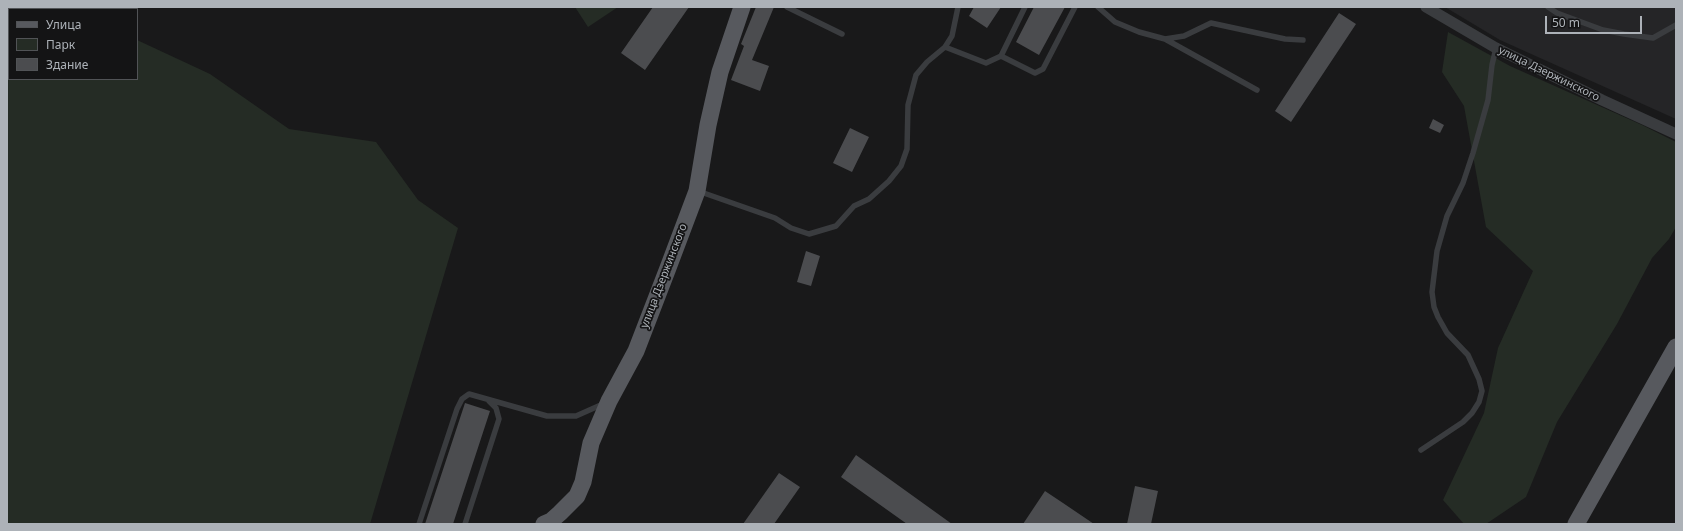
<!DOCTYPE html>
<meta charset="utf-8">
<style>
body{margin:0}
#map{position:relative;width:1683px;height:531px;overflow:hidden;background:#19191a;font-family:"Noto Sans",sans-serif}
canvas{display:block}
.frame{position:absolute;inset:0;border:8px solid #adb2b8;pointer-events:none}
.legend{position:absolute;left:8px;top:8px;width:130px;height:72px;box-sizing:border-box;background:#141415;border:1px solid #515356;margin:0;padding:5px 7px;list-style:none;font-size:12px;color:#adb2b8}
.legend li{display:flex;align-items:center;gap:8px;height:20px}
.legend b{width:20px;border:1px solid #515356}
.scale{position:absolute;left:1545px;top:16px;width:97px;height:18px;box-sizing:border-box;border:2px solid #adb2b8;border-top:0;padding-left:5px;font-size:12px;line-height:14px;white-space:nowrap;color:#adb2b8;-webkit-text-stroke:3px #141415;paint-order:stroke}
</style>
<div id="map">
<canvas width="1683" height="531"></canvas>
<div class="frame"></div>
<ul class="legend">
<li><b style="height:5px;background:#57595e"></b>Улица</li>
<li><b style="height:11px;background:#252c25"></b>Парк</li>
<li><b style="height:11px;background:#4b4c4f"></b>Здание</li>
</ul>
<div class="scale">50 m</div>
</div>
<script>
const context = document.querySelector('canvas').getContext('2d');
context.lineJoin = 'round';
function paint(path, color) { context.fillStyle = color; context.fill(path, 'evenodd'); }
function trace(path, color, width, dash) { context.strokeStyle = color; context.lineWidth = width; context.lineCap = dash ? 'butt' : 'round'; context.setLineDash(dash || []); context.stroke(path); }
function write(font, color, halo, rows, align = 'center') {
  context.font = font + ' "Noto Sans",sans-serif'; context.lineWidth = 3.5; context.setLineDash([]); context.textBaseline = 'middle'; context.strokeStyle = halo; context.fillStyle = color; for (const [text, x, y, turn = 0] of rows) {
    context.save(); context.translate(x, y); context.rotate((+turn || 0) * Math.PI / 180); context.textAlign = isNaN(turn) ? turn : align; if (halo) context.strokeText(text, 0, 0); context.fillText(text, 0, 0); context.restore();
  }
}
paint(new Path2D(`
 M1445,7H1676V119L1500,40Z`), '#252527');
paint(new Path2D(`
 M7,7H67L71,9H9V79H137V40L210,74L289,129L376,142L418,200L458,228L370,524H7Z
 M575,7H618L588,27Z
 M1448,32L1510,66L1642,125L1676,142V227L1669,239L1652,258L1617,324L1557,422L1526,497L1486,524H1464L1443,500L1484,413L1498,348L1533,271L1486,227L1464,106L1442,72Z`), '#252c25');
paint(new Path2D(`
 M653,7H689L645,70L621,53Z
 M756,7H774L752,60L769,66L760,91L731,80L744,46L741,44Z
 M974,7H1001L987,28L969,16Z
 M1034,7H1065L1039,55L1016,42Z
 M1339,13L1356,24L1291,122L1275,111Z
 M1433,119L1444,125L1440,133L1429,128Z
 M850,128L869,137L852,172L833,163Z
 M806,251L820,256L811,286L797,282Z
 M465,403L490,411L453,524H425Z
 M856,455L952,524H907L841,477Z
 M779,473L800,487L774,524H743Z
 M1135,486L1158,491L1151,524H1127Z
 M1045,491L1063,503L1094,524H1023Z`), '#4b4c4f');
trace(new Path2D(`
 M787,7L842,34
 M1098,7L1115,22L1139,32L1165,39L1184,36L1211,23L1285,39L1303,40
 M1548,7L1557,13L1603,30L1624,34L1653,38L1676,25
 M1165,39L1257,90
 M945,47L986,63L1001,56L1025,7
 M1001,56L1035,73L1043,69L1075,7
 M698,191L775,218L791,228L809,234L836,226L854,206L869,199L889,181L901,166L907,149L908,105L916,75L927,62L945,47L952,36L958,7
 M1421,450L1463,422L1472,413L1479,402L1482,391L1479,379L1468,355L1447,333L1438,317L1434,307L1432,292L1437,251L1447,216L1463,183L1473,153L1488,100L1492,65L1496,48
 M419,524L457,409L462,399L469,394L547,416H576L603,404
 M465,524L499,419L496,408L489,401`), '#3a3c3f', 5.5);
trace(new Path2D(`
 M1426,7L1496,48L1602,100L1676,134`), '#3a3c3f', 11);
trace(new Path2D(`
 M544,524L551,521L560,513L577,496L583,482L591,443L609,401L636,351L668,268L697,191L708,125L720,72L742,7
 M1576,524L1676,347`), '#57595e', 17);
write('11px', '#adb2b8', '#141415', [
 ["улица Дзержинского",1549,74,26],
 ["улица Дзержинского",664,276,-69]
]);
</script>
